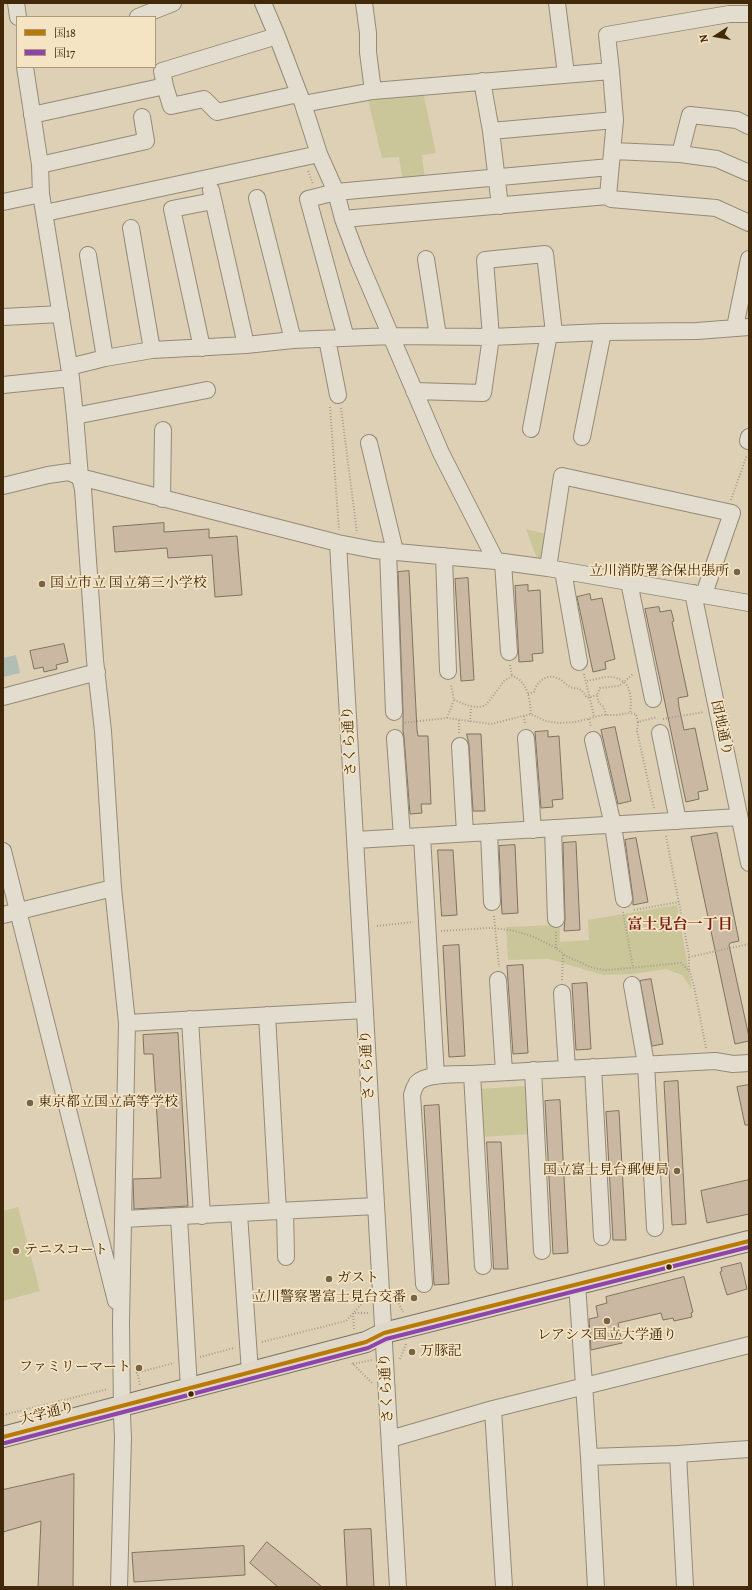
<!DOCTYPE html>
<meta charset="utf-8">
<style>
body{margin:0}
#map{position:relative;width:752px;height:1590px;overflow:hidden;background:#ddd0b5;font-family:Alegreya,"Noto Serif JP",serif}
canvas{display:block}
.frame{position:absolute;inset:0;border:4px solid #422909;pointer-events:none}
.legend{position:absolute;left:16px;top:16px;width:140px;height:52px;box-sizing:border-box;background:#f4e4c4;border:1px solid #ad9979;margin:0;padding:5px 7px;list-style:none;font-size:12px;color:#422909}
.legend li{display:flex;align-items:center;gap:8px;height:20px}
.legend b{width:20px;border:1px solid #ad9979}
.north{position:absolute;left:696px;top:16px;width:40px;height:40px;-webkit-text-stroke:3px #f4e4c4;paint-order:stroke;rotate:258deg;font-size:11px;font-weight:700;line-height:16px;text-align:center;color:#422909}
.north::after{content:'';display:block;margin:auto;width:14px;height:18px;background:#422909;clip-path:polygon(50% 0,100% 100%,50% 72%,0 100%)}
</style>
<div id="map">
<canvas width="752" height="1590"></canvas>
<div class="frame"></div>
<ul class="legend">
<li><b style="height:5px;background:#b87a03"></b>国18</li>
<li><b style="height:5px;background:#8e44ad"></b>国17</li>
</ul>
<div class="north">N</div>
</div>
<script>
const context = document.querySelector('canvas').getContext('2d');
context.lineJoin = 'round';
function paint(path, color) { context.fillStyle = color; context.fill(path, 'evenodd'); }
function trace(path, color, width, dash) { context.strokeStyle = color; context.lineWidth = width; context.lineCap = dash ? 'butt' : 'round'; context.setLineDash(dash || []); context.stroke(path); }
function write(font, color, halo, rows, align = 'center') {
  context.font = font + ' Alegreya,"Noto Serif JP",serif'; context.lineWidth = 3.5; context.setLineDash([]); context.textBaseline = 'middle'; context.strokeStyle = halo; context.fillStyle = color; for (const [text, x, y, turn = 0] of rows) {
    context.save(); context.translate(x, y); context.rotate((+turn || 0) * Math.PI / 180); context.textAlign = isNaN(turn) ? turn : align; if (halo) context.strokeText(text, 0, 0); context.fillText(text, 0, 0); context.restore();
  }
}
paint(new Path2D(`
 M423,92L436,153L422,155L425,179L403,181L399,157L382,158L367,96Z
 M526,529L550,535L546,560L539,564Z
 M677,905L692,989L682,975L666,969L633,974L603,975L549,959L508,960L506,927L560,925V942L589,940L588,920Z
 M526,1086L531,1134L480,1137L479,1089Z
 M18,1207L40,1291L3,1301V1211Z`), '#cac69a');
paint(new Path2D(`
 M16,655L20,673L3,677V658Z`), '#b2beb3');
const building = new Path2D(`
 M164,523V532L209,529V538L237,536L242,595L215,597L212,555L168,558L167,548L115,552L113,527Z
 M409,571L417,730L418,736H428L431,804H421L422,813L410,814L404,737L403,731V712L398,572Z
 M468,578L474,680L461,681L455,579Z
 M528,585V591L540,590L543,653L532,654L533,661L519,662L515,586Z
 M590,594L591,600L602,598L615,659L605,662L606,669L593,672L577,597Z
 M659,607L660,612L671,610L674,621L672,622L688,696L678,698L679,707L684,730L695,728L708,790L698,792L699,799L686,802L645,609Z
 M64,644L68,662L56,665L57,669L44,672L43,667L34,669L30,651Z
 M615,727L631,801L618,804L601,730Z
 M548,731V737L559,736L563,799L552,800L553,807L541,808L535,732Z
 M467,734H481L485,811H473L469,745Z
 M717,833L739,941L730,943L729,945L749,1037V1041L735,1044L691,837Z
 M636,838L648,902L633,905V898L625,840Z
 M576,842L580,930L564,931L565,919L563,843Z
 M515,845L518,913L502,914L499,846Z
 M438,850H453L457,915L442,916Z
 M459,945L465,1056L449,1057L443,946Z
 M523,965L528,1053L513,1054L507,966Z
 M651,979L663,1044L652,1046L640,981Z
 M587,983L591,1049L576,1050L572,984Z
 M178,1033L188,1206L134,1209L133,1179L161,1178L153,1054H144L143,1035Z
 M678,1081L686,1224L672,1225L664,1082Z
 M749,1085V1125H745L737,1087Z
 M560,1100L568,1253L553,1254L545,1101Z
 M439,1105L449,1284L434,1285L424,1106Z
 M619,1111L626,1240H613L606,1112Z
 M487,1142H501L508,1269H494Z
 M749,1180V1214L707,1223L701,1191Z
 M741,1263L747,1289L727,1295L720,1272L722,1271L721,1268Z
 M684,1277L693,1312L691,1313L692,1317L674,1321L673,1318L663,1320L661,1313L618,1323L622,1343L591,1350L589,1319L598,1317L596,1306L607,1303L606,1297Z
 M74,1474L73,1587H38L41,1521L3,1532V1490Z
 M371,1529L374,1587H347L344,1530Z
 M267,1542L322,1587H278L250,1563Z
 M244,1546L245,1575L134,1582L132,1553Z`);
paint(building, '#cab8a3');
trace(building, '#7d7361', 1);
const minor = new Path2D(`
 M16,3L18,17
 M263,3L277,36L303,104L319,154L336,192L343,219L358,259L441,453L496,561
 M364,3L368,33V52L373,91
 M557,3L566,74
 M138,17L173,3
 M25,67L40,165L41,194L71,378L75,416L80,477L83,489L95,660L103,731L113,888L127,1023L121,1322L122,1416L123,1437L119,1587
 M482,81L491,131L500,206
 M165,86L171,106L204,99L217,112L298,94
 M303,104L373,91L611,71
 M32,115L165,86L162,71L277,36
 M491,131L615,120
 M613,151L680,154L717,159L749,173
 M680,154L690,115L737,120L749,126
 M40,165L146,141L142,117
 M211,190L246,345
 M608,196L615,120L611,71L607,35L729,14H749
 M257,198L293,340
 M3,202L41,194
 M45,213L319,154
 M343,219L608,196L611,199L716,208L749,223
 M131,228L152,350
 M88,255L105,358
 M426,259L438,336
 M3,317L61,314
 M735,327L749,259
 M346,338L308,199L336,192L610,167
 M327,339L338,395
 M202,348L172,209L213,201
 M69,367L105,358L152,350L246,345L293,340L392,336L491,337L603,332L697,331L749,327
 M3,385L71,378
 M414,391L483,393L491,337L485,260L545,254L554,333
 M75,416L207,390
 M531,429L549,334
 M582,437L603,332
 M748,441L749,437
 M369,443L395,551
 M3,486L48,475L69,472L80,477L338,543L374,550L496,561L548,568L749,603
 M162,499L163,430
 M338,543L398,1587
 M388,551L394,712
 M444,556L448,671
 M503,562L509,652
 M548,568L562,476L732,513L704,594
 M563,571L579,662
 M629,582L653,699
 M693,593L749,863
 M3,697L97,672
 M660,733L678,821
 M395,738L402,837
 M526,738L533,830
 M593,740L613,825L624,899
 M460,746L465,833
 M553,828L556,919
 M489,832L492,902
 M422,836L436,1076
 M356,840L739,817
 M3,851L116,1301
 M3,915L113,888
 M498,980L504,1072
 M632,985L646,1064L655,1228
 M562,993L567,1069
 M267,1015L278,1211
 M190,1019L202,1216
 M127,1023L365,1010
 M593,1067L602,1237
 M533,1070L542,1251
 M472,1074L483,1266
 M285,1211L286,1257
 M239,1214L250,1372
 M179,1217L189,1388
 M123,1219L376,1206
 M424,1284L412,1095C413,1091 415,1086 417,1083C427,1073 459,1074 472,1074L715,1061L733,1064L749,1063
 M577,1284L589,1457L596,1587
 M493,1409L504,1587
 M390,1439L493,1409L749,1345
 M678,1454L685,1587
 M589,1457L678,1454L749,1449`);
const major = new Path2D(`
 M3,1437L366,1342L384,1333L749,1241`);
trace(minor, '#948a77', 18);
trace(major, '#7d7361', 22);
trace(new Path2D(`
 M308,171L313,184
 M330,407L339,530
 M341,408L357,533
 M731,500L747,455
 M510,665L512,676
 M584,674L594,716
 M587,681C594,680 605,676 612,677C632,680 632,698 630,713
 M528,694L534,692C536,683 546,673 557,678C561,679 564,683 567,685C577,692 578,683 587,698L597,695
 M454,700C464,704 477,711 487,704L504,681L512,676C528,681 530,700 531,714
 M606,715L603,706L599,703L597,695L600,688L619,686L633,674
 M524,716L525,725
 M447,718L454,700L451,685
 M589,719L591,727
 M663,719L704,712
 M459,720V733
 M470,722L471,707
 M638,722L637,731L654,808
 M402,723L447,718L491,724L531,714L545,721L559,723L575,722L602,715H617L630,713L636,714L638,722L657,717
 M666,836L689,955V971
 M634,910L679,902
 M623,912L633,968
 M494,916L499,967
 M377,926L413,922
 M441,931L490,928L511,930L532,936L556,948L566,956L593,968L606,970L619,969L681,963L690,972L694,986L706,1048
 M556,932V948
 M689,957L749,944
 M562,980L563,953
 M396,1298L403,1312
 M354,1329L353,1313H368
 M262,1342L346,1321L367,1298
 M200,1357L234,1348
 M400,1359L406,1344
 M352,1363L373,1384
 M353,1364L372,1360
 M137,1372L140,1385
 M136,1373L174,1363
 M3,1415L108,1389`), '#a69e90', 2, [1, 2]);
trace(minor, '#e3ddcf', 16);
trace(major, '#dfd7c7', 20);
trace(new Path2D(`
 M3,1437L366,1342L384,1333L749,1241`), '#b87a03', 4);
trace(new Path2D(`
 M5,1443L368,1348L386,1339L749,1247`), '#8e44ad', 4);
for (const [x, y, r, color] of [
 [737,572,4,"#786345"],
 [42,584,4,"#786345"],
 [30,1103,4,"#786345"],
 [677,1171,4,"#786345"],
 [16,1251,4,"#786345"],
 [669,1267,3.5,"#422909"],
 [329,1279,4,"#786345"],
 [414,1298,4,"#786345"],
 [607,1321,4,"#786345"],
 [412,1352,4,"#786345"],
 [139,1368,4,"#786345"],
 [191,1394,3.5,"#422909"]
]) { const dot = new Path2D(); dot.arc(x, y, r, 0, 2 * Math.PI); context.fillStyle = color; context.fill(dot); trace(dot, '#f4e4c4', 1.5); }
write('14px', '#422909', '#f4e4c4', [
 ["立川消防署谷保出張所",729,572,"right"],
 ["国立市立 国立第三小学校",50,584],
 ["東京都立国立高等学校",38,1103],
 ["国立富士見台郵便局",669,1171,"right"],
 ["テニスコート",24,1251],
 ["ガスト",337,1279],
 ["立川警察署富士見台交番",406,1298,"right"],
 ["レアシス国立大学通り",607,1336,"center"],
 ["万豚記",420,1352],
 ["ファミリーマート",131,1368,"right"]
], 'left');
write('14px', '#422909', '#f4e4c4', [
 ["団地通り",721,728,78],
 ["さくら通り",350,741,-93],
 ["さくら通り",368,1065,-93],
 ["さくら通り",387,1388,-93],
 ["大学通り",47,1414,-14]
]);
write('bold 15px', '#7a1f14', '#f4e4c4', [
 ["富士見台一丁目",680,925]
]);
</script>
